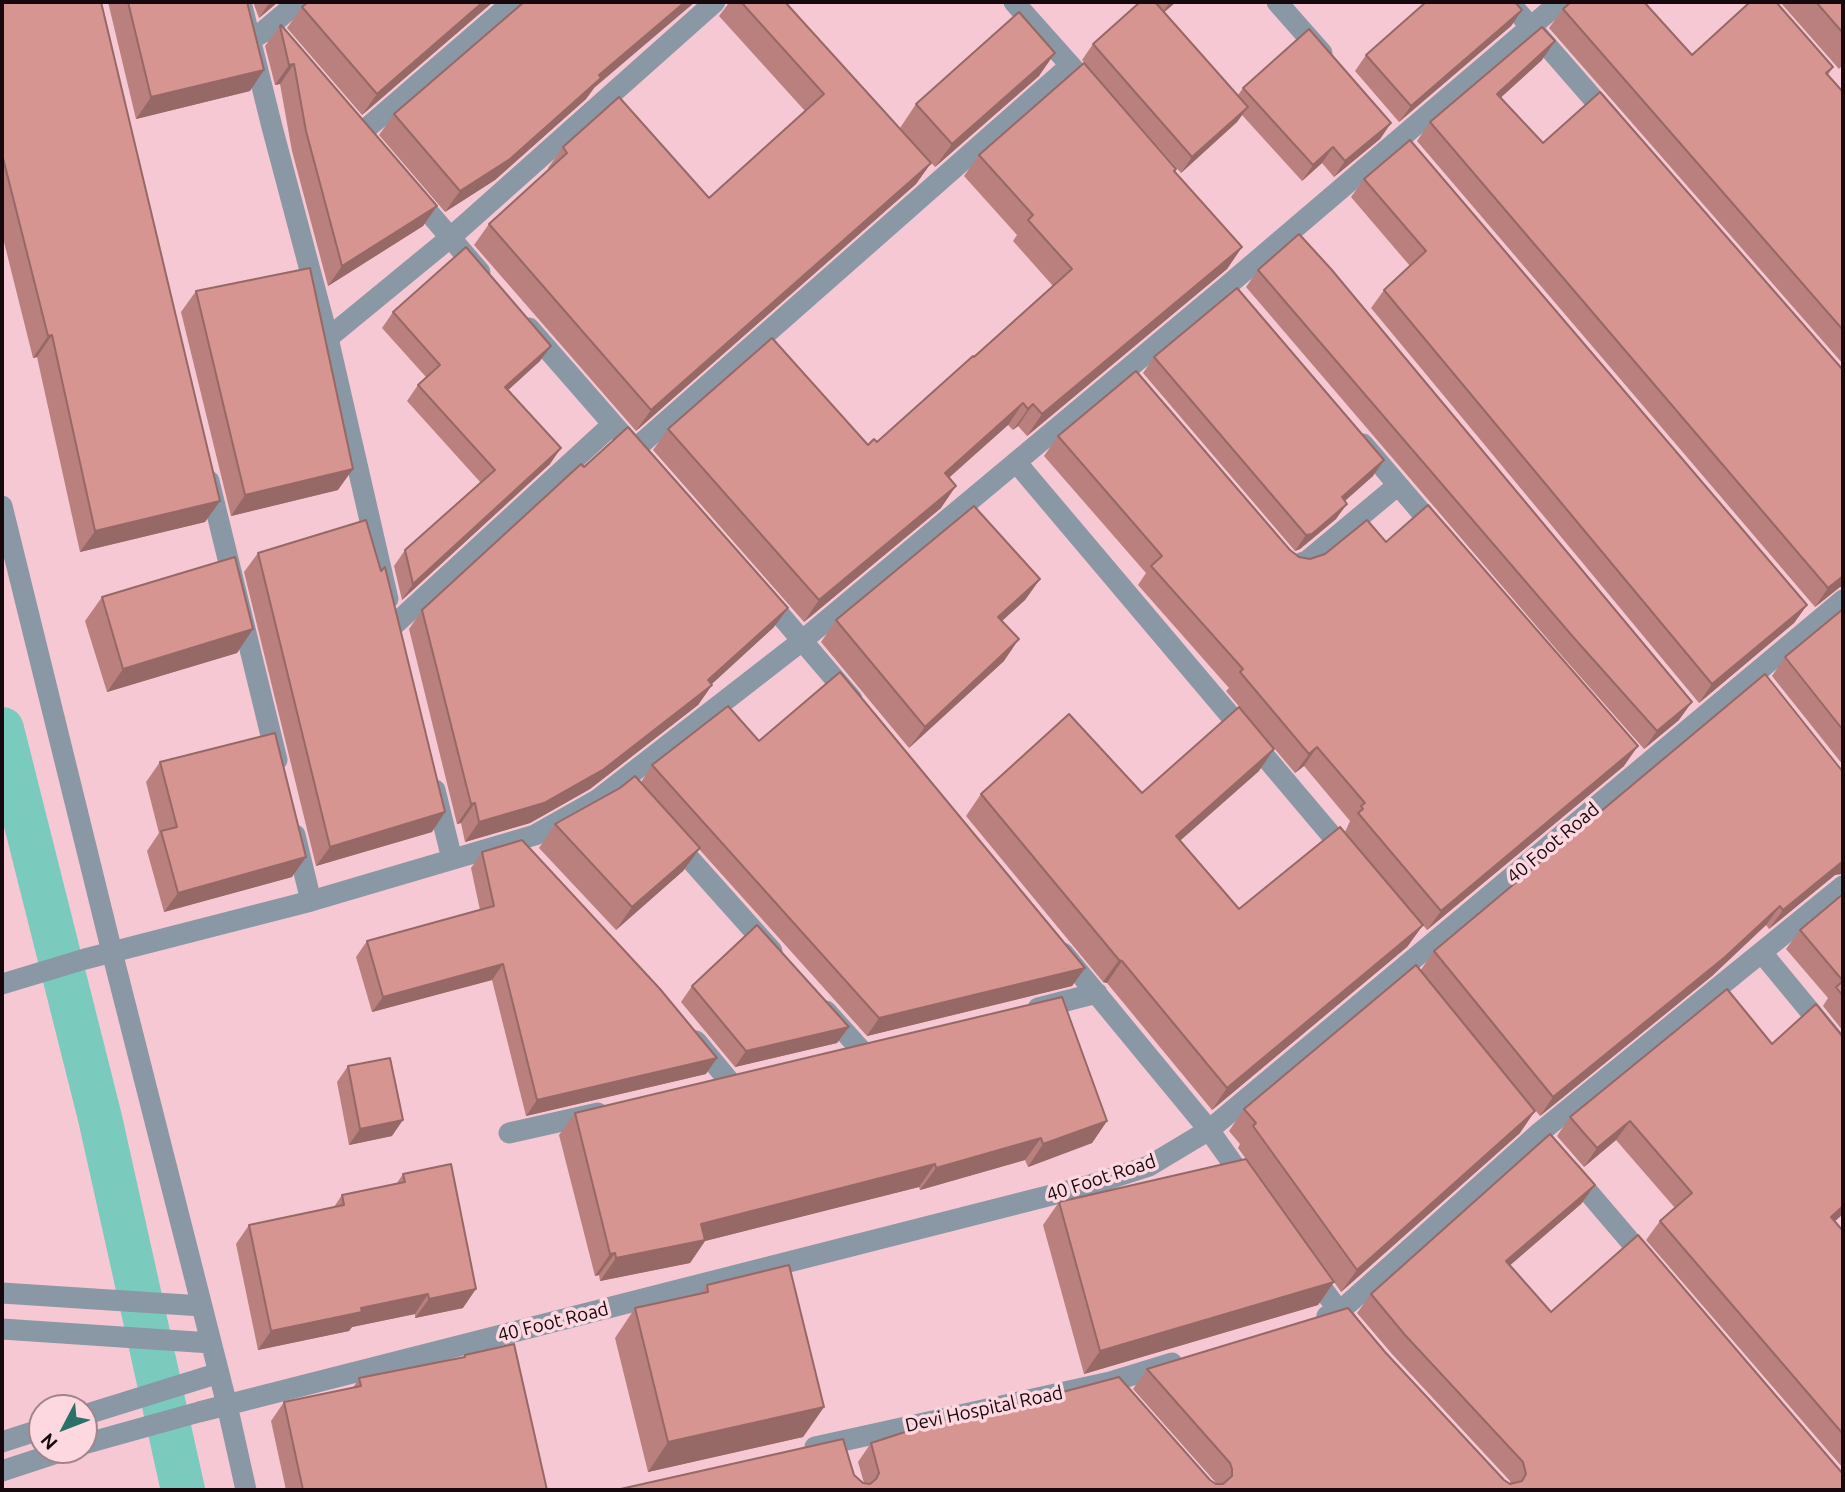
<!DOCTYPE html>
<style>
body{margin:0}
#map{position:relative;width:1845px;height:1492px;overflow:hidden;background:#f6c8d3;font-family:Ubuntu,sans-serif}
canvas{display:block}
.frame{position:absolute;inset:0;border:4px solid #16080c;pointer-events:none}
.north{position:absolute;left:28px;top:1394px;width:70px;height:70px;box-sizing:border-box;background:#fed8e1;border:2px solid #a1858c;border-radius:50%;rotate:228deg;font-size:19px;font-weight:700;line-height:28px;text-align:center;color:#16080c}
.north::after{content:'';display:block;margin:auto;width:24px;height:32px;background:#2b7167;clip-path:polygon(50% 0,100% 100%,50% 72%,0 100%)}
</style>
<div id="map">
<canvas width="1845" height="1492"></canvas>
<div class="frame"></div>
<div class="north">N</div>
</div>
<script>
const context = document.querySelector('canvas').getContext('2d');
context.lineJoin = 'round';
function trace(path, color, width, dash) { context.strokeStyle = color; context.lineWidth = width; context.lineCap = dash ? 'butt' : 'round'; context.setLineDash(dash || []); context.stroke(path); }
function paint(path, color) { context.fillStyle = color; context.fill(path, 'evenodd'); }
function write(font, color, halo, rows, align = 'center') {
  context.font = font + ' Ubuntu,sans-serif'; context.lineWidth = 7; context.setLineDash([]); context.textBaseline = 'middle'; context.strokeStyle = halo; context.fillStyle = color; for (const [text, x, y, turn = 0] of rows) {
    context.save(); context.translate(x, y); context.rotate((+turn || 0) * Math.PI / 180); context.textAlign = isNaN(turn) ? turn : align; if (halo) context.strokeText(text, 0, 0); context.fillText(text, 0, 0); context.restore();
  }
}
trace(new Path2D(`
 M2,729L100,1118L183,1490`), '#7acabd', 44);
trace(new Path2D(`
 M241,2L272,127L328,338L388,599
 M1014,2L1080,76
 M1277,2L1322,53
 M1509,2L1611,119
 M269,27L292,55
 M259,35L298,2
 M360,134L513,2
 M412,193L480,272
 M529,328L639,454
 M328,338L451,237L715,2
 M1363,444L1440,534
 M635,449L1070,66
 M1016,462L1349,856
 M209,481L277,760
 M2,506L112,952L227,1405L246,1490
 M1287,562L1293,566L1307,561L1398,485
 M764,596L852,699
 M394,625L613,424
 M435,790L452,859
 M295,835L311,901
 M672,839L772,951
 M1063,953L1209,1130L1248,1185
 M1762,953L1843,1051
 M2,984L85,959L311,901L535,835L597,800L803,640L1227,286L1560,2
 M1038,1008L1097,993
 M826,1011L862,1051
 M696,1041L730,1082
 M509,1133L598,1113
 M1571,1172L1648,1262
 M1309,1271L1355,1332
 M2,1293L202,1306
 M1327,1316L1339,1312L1538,1134L1843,886
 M2,1329L211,1343
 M84,1415L219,1373
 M2,1442L42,1429
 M84,1444L199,1412L1087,1186L1149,1166L1209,1130L1843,600
 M815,1447L1110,1382L1172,1363
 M2,1471L66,1450`), '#8998a4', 21);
paint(new Path2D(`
 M2,2L220,501L205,522L80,552L37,357L33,358L2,234Z
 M108,2H247L250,91L136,119Z
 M253,2H278L259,18Z
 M308,2H493L362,115L287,28L302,7Z
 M728,2H785L931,163L916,184L636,431L474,245L489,224L549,170L548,168L563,147L709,198L805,111L719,16L728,4Z
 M1140,2H1176L1164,12L1238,95L1243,88L1391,123L1380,139L1334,177L1322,163L1302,181L1242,115L1237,122L1181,173L1082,60L1093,44Z
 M1780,2H1843V65L1839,69Z
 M1563,9L1692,55L1833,67L1828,75L1843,92V364L1549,28Z
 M1522,10L1511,26L1399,122L1355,71L1366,55Z
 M280,26L437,206L423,226L328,286L292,151L280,84L275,85L265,46Z
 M1542,60L1501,97L1543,143L1840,587L1815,607L1417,141L1430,122Z
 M1039,76L935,167L900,128L916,104Z
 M594,88L586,99L495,180L445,212L379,135L394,114Z
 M979,155L1176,169L1175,172L1242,247L1227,269L1027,436L1018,426L1013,430L1008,425L949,478L941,508L804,622L653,450L668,429L868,445L877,442L1053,286L1013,241L1017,235L964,176Z
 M1364,179L1807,605L1794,623L1699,703L1371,308L1384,290L1410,266L1351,197Z
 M1258,270L1679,720L1644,749L1562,656L1246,287Z
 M196,291L338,490L231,516L181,312Z
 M393,312L540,361L508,390L550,464L402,600L394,566L405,550L481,483L407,401L418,385L426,377L382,328Z
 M1154,357L1373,476L1345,501L1336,519L1300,549L1295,551L1143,373Z
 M1058,436L1290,550L1299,557L1310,559L1386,542L1624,766L1427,930L1345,832L1350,821L1304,766L1295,773L1226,691L1229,688L1138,585L1146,573L1044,456Z
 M258,553L432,832L316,866L244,572Z
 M1040,579L1025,600L1002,621L1004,661L909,748L821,642L836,620Z
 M102,597L253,629L237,653L107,692L85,621Z
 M1843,609V765L1772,676L1785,657Z
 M422,610L774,627L711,684L712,685L698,705L590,789L530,823L465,842L461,823L457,824L409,629Z
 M759,741L1085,968L1072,986L867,1036L699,849L683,871L616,930L539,848L555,824L641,782L652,765Z
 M160,762L292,877L164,912L147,851L159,833L146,782Z
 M1259,771L1180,841L1239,909L1423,925L1407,947L1212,1110L1107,983L1103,982L966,816L981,794L1142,793Z
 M482,852L706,1074L526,1116L492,980L372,1012L356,957L367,941L480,910L471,868Z
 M1835,875L1769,929L1766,925L1712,976L1540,1116L1420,971L1434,951Z
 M1843,894V1031L1823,1006L1828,998L1786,949L1800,930Z
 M692,986L849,1027L837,1043L735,1067L681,1002Z
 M1843,1037V1214L1835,1221L1843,1231V1468L1646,1240L1660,1221L1675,1208L1616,1140L1584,1167L1557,1136L1570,1117L1772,1044Z
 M348,1066L392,1136L349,1145L337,1082Z
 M1244,1109L1520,1133L1341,1292L1334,1282L1318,1305L1084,1374L1043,1225L1059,1202L1246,1159L1238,1148L1240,1144L1229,1131Z
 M575,1113L1107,1121L1092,1143L1028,1167L1025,1160L920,1190L919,1187L705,1241L690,1263L600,1281L599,1275L595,1276L559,1135Z
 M403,1174L463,1308L415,1318V1314L352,1327L349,1331L258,1350L236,1244L249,1225L334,1207L342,1195L397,1183Z
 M1595,1185L1581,1204L1510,1265L1551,1312L1843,1490H616L854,1475L864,1483L858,1462L871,1443L991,1411L1210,1480L1217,1484L1133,1389L1147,1369L1385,1352L1504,1480L1510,1484V1481L1392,1354L1357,1313L1371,1294Z
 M707,1285L824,1407L803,1437L648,1472L615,1338L635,1308L700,1294Z
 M465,1355L547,1490H286L271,1421L284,1402L353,1388L359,1378L462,1358Z`), '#b9807d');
paint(new Path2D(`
 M270,2H278L259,18Z
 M483,2H493L362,115L377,94Z
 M685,2H695L594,88L586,99L495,180L445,212L460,191L599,75Z
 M1170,2H1176L1161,15Z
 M1522,10L1511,26L1399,122L1411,106Z
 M1555,41L1542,60L1484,113L1497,94Z
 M1055,53L1039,76L935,167L952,144Z
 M294,64L280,84L275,85L289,65Z
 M264,70L250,91L136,119L151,97Z
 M1248,107L1237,122L1181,173L1192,157Z
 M1391,123L1380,139L1334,177L1345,161Z
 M1333,147L1322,163L1302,181L1313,165Z
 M931,163L916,184L636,431L651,410Z
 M437,206L423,226L328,286L342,266Z
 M1242,247L1227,269L1027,436L1042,414Z
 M52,335L37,357L33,358L48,336Z
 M551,346L540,361L494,403L505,387Z
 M1023,403L1008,425L929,495L945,473Z
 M1033,404L1018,426L1013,430L1028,409Z
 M561,448L550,464L402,600L413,584Z
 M1384,460L1373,476L1331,513L1342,497Z
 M353,469L338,490L231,516L245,495Z
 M956,486L941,508L804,622L819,600Z
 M220,501L205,522L80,552L95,531Z
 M1347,504L1336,519L1300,549L1295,551L1306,535Z
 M1843,576V588L1840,587L1815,607L1828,588Z
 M1040,579L1025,600L983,638L998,617Z
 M1807,605L1794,623L1699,703L1712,684Z
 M788,608L774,627L700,695L712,685L698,705L590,789L530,823L465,842L479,822L708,680Z
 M253,629L237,653L107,692L123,669Z
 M1019,639L1004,661L909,748L925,727Z
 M1692,702L1679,720L1644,749L1657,731Z
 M1638,746L1624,766L1427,930L1441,911Z
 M1317,747L1304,766L1295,773L1309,754Z
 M1274,749L1259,771L1160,858L1176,836Z
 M475,803L461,823L457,824L471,804Z
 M445,812L432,832L316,866L330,847Z
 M700,848L683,871L616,930L632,907Z
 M306,857L292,877L164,912L178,893Z
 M1843,861V874L1835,875L1769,929L1783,910Z
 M1780,906L1766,925L1712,976L1540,1116L1553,1097Z
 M1423,925L1407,947L1212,1110L1227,1088Z
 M1119,960L1122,961L1107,983L1103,982Z
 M503,964L492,980L372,1012L383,997Z
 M1085,968L1072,986L867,1036L879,1018Z
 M849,1027L837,1043L735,1067L746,1051Z
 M717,1058L706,1074L526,1116L537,1100Z
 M1535,1111L1520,1133L1341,1292L1357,1270Z
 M403,1120L392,1136L349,1145L360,1129Z
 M1107,1121L1092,1143L1028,1167L1043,1144Z
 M1630,1121L1616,1140L1584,1167L1597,1148Z
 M1041,1138L1025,1160L920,1190L936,1168Z
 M935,1164L919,1187L705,1241L690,1263L600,1281L616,1258L701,1224Z
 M1595,1185L1581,1204L1493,1280L1506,1261Z
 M1843,1206V1214L1818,1236L1831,1217Z
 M615,1253L599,1275L595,1276L610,1254Z
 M1334,1282L1318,1305L1084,1374L1100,1351Z
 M476,1289L463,1308L415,1318L429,1299Z
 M428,1294L415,1314L352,1327L349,1331L258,1350L271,1331L361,1308Z
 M824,1407L803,1437L648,1472L668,1442Z`), '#966866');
const building = new Path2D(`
 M2,2H101L220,501L95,531L52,335L48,336L2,154Z
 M128,2H247L264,70L151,97Z
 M308,2H483L377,94L302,7Z
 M524,2H685L599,75L601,78L510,159L460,191L394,114Z
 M741,2H785L931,163L651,410L489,224L567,153L563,147L619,97L709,198L824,94Z
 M1140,2H1155L1248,107L1192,157L1093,44Z
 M1426,2H1515L1522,10L1411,106L1366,55Z
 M1571,2H1644L1692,55L1750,2H1776L1833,67L1826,73L1843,92V330L1563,9Z
 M1816,2H1843V33Z
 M1019,12L1055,53L952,144L916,104Z
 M281,25L437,206L342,266L306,131L294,64L289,65L280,26Z
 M1542,27L1555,41L1497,94L1543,143L1600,92L1843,370V576L1828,588L1430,122Z
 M1309,29L1391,123L1345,161L1333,147L1313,165L1243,88Z
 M1084,63L1176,169L1174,171L1242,247L1042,414L1033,404L1028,409L1023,403L945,473L956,486L819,600L668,429L772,338L868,445L874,439L877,442L973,356L974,357L1072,269L1028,220L1033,215L979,155Z
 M1410,140L1807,605L1712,684L1384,290L1426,251L1364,179Z
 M1299,234L1331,269L1692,702L1657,731L1574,638L1258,270Z
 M466,247L551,346L505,387L561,448L413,584L405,550L495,470L418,385L440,365L393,312Z
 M310,268L353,469L245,495L196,291Z
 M1237,288L1384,460L1342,497L1347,504L1312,534L1306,535L1154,357Z
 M1136,371L1290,550L1299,557L1310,559L1325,554L1367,520L1386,542L1428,505L1638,746L1441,911L1358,813L1363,809L1361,806L1365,803L1317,747L1309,754L1240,672L1243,669L1151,566L1162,556L1058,436Z
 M628,427L788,608L708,680L712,685L604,769L544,803L479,822L475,803L471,804L422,610L581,464L584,467Z
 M974,506L1040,579L998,617L1019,639L925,727L836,620Z
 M366,520L381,571L385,567L445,812L330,847L258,553Z
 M235,557L253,629L123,669L102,597Z
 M1843,609V730L1785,657Z
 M840,672L1085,968L879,1018L652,765L728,706L759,741Z
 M1765,674L1843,772V861L1783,910L1780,906L1725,957L1553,1097L1434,951Z
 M1239,707L1274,749L1176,836L1239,909L1340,827L1423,925L1227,1088L1122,961L1119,960L981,794L1069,714L1142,793Z
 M275,733L306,857L178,893L161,831L177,827L160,762Z
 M635,776L700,848L632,907L555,824L620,788Z
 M522,840L660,989L717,1058L537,1100L503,964L383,997L367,941L494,906L482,852Z
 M1843,894V996L1836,987L1843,981L1800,930Z
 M757,925L849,1027L746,1051L692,986Z
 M1416,965L1535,1111L1357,1270L1253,1126L1256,1123L1244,1109Z
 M1727,989L1772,1044L1816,1004L1843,1037V1206L1831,1217L1843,1231V1434L1660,1221L1692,1193L1630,1121L1597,1148L1570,1117Z
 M1062,997L1107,1121L1043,1144L1041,1138L936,1168L935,1164L701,1224L705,1240L616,1258L615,1253L610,1254L575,1113Z
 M390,1058L403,1120L360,1129L348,1066Z
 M1550,1134L1595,1185L1506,1261L1551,1312L1638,1235L1843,1474V1490H616L843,1439L854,1475L863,1483L870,1484L876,1479L879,1473L871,1443L936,1422L991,1409V1411L1119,1377L1210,1480L1216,1484H1223L1232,1476V1469L1230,1463L1147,1369L1348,1308L1385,1352L1504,1480L1510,1484L1522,1481L1526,1474L1523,1462L1405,1335L1371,1294Z
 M1246,1159L1334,1282L1100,1351L1059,1202Z
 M451,1164L476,1289L429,1299L428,1294L361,1308L362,1312L271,1331L249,1225L344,1205L342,1195L405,1182L403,1174Z
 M789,1265L824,1407L668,1442L635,1308L708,1292L707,1285Z
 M514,1344L547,1490H303L284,1402L361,1386L359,1378L465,1357V1355Z`);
paint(building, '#d79591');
trace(building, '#966866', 2);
write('19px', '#16080c', '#fed8e1', [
 ["40 Foot Road",1553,843,-40],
 ["40 Foot Road",1101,1178,-18],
 ["40 Foot Road",553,1322,-14],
 ["Devi Hospital Road",984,1409,-12]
]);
</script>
